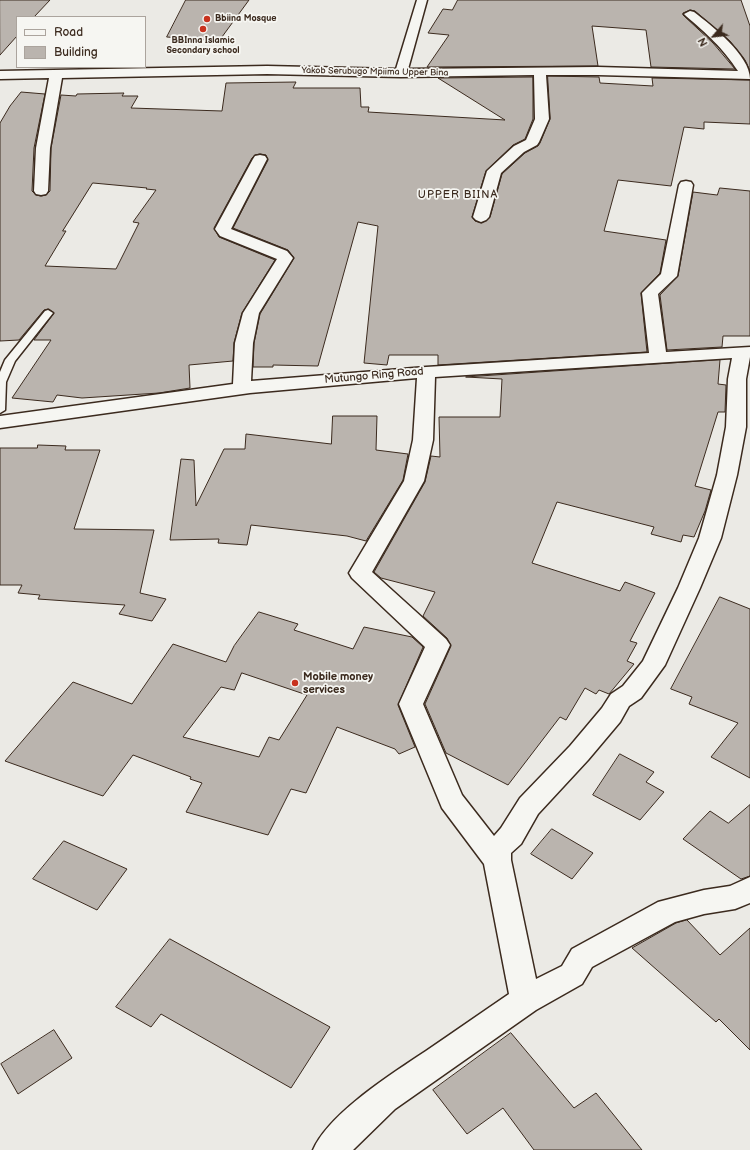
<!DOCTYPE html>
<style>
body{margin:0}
#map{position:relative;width:750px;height:1150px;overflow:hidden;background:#ebeae5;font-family:"Balsamiq Sans",sans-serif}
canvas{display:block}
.legend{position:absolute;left:16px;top:16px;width:130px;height:52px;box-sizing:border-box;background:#f6f6f2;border:1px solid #aba49d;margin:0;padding:5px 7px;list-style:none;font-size:12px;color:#3b2a1e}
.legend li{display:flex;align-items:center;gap:8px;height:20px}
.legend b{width:20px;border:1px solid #aba49d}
.north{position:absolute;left:694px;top:16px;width:40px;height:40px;-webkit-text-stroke:3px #f6f6f2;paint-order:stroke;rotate:242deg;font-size:11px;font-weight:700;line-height:16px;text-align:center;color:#3b2a1e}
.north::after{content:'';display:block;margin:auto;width:14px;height:18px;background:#3b2a1e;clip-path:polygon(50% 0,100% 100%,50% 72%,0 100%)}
</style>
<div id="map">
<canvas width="750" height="1150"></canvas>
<ul class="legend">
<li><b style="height:5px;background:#f6f6f2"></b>Road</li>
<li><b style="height:11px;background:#bab4ae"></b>Building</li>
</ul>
<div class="north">N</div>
</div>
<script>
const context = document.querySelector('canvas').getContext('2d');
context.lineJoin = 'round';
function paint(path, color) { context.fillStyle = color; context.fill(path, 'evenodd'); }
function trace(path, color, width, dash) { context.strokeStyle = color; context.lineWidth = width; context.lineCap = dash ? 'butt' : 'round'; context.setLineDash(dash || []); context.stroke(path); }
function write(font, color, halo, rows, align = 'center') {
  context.font = font + ' "Balsamiq Sans",sans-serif'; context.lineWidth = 3.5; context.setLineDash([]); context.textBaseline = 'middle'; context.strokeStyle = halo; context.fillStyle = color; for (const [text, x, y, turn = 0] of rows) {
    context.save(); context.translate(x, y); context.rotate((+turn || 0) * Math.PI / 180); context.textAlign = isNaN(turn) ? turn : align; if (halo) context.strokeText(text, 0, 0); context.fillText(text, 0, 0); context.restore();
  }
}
const building = new Path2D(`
 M0,0H50L34,17H17V36L0,55Z
 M186,0H249L219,41L167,37Z
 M458,0H741L750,26V71L745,60L730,41L695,11L690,10L683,13V15L713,43L735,69L651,67L646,30L592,26L598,66L427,67L449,35L428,33L443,9L452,10Z
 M548,76L599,77L600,83L653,86L652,78L750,80V124L704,122V129L684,127L671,186L618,180L604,231L666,240L660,273L641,293L647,352L438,365V355H389L387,365L364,363L378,226L358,222L318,366L273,365V367H253L254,343L260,314L294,258L288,250L233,228L268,160L266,155L260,154L255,155L252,158L214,228L219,237L275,260L242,313L234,343L233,361L189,365L190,388L159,393L82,398L57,395L53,402L12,398L51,340H34L54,313L49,309L44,310L19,340L0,341V123L10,106L21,92L45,94L34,148L32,191L36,195L41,196L46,195L50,191L51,148L61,95L76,96L77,94L124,93L122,96H138L131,108L222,111L226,83L296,82L293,88H360L361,107H369L368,112L505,120L438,78L533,77V119L525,139L513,145L486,171L472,217L475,221L482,223L490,217L502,174L525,153L538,146L540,143L550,119ZM93,183L147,188L146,189L156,190L133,222L139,223L116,269L45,266L66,231H63Z
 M720,188L750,191V336H723L722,347L667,350L660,295L678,276L693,192L717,195Z
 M720,360L718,384L726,385L725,412H718L695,486L711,490L705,511L694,537L683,535L681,542L651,534L654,527L557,502L532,563L620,591L625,582L655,593L630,641L637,643L627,661L634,664L609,694L599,690L596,694L585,688L566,720L560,717L508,785L446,753L425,704L451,646L447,638L423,616L435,592L381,578L374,572L425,482L431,456L440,457L439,417H500L502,379L466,377Z
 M333,416H377L376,450L408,454L403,480L366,541L347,536L251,525L247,545L218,543L219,539L170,540L181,459L194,460L196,506L224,449H245L246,434L331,444Z
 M38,445L66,446L65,450H100L74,529L154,530L140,593L166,599L152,621L119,614L125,605L38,599L40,595L18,593L22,585H0V448H37Z
 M720,597L750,609V778L711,757L738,723L689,704L692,697L671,689Z
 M259,612L298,624L294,630L353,649L364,627L412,637L423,647L398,705L415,747L399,754L395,749L337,727L306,793L291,789L268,835L186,812L202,783L190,779L191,777L133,755L103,796L5,761L73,682L132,704L173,644L226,662L234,646ZM242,673L307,695L279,740L269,737L259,757L183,737L221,687L234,690Z
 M620,754L654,772L646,782L664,792L640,820L593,795Z
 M750,805V876L741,879L683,839L710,811L728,823Z
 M552,829L593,853L572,879L531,854Z
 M64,841L127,869L97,910L33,879Z
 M687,920L720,955L750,928V1050L719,1019L716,1022L632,948L676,923Z
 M170,939L330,1027L291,1088L161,1014L151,1027L116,1007Z
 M54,1030L72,1058L18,1094L1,1064Z
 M511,1033L574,1108L596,1093L642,1150H534L503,1108L467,1134L433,1090Z`);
paint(building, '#bab4ae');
trace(building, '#3b2a1e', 1);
const service = new Path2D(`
 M48,310L53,313L15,361L6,382L5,410L0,413V372L5,360L45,311Z`);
const minor = new Path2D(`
 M417,0H427L408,69L598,67L738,71C722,47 708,35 686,16L684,14L690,11L694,12C712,26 750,55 750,79L598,75H546L549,119L539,142L537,145L524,152L501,173L489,217L486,220L481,222L476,220L473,217L487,171L514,146L526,140L535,119L534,75L401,77L267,74L62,78L50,148L48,191L46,194L41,195L36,194L34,191L36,148L49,78L0,79V71L267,66L396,69Z
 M260,155L265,156L267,159L231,229L287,251L293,258L259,313L253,343L251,381L426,367L649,353L642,293L661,274L679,185L681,182L686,181L691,182L693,185L677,276L658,294L666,352L750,347V357L746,379V427L737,475L721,538L700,588L665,665L641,698L629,706L620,722L588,760L538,814L521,844L511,853V860L536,979L562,966L572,949L658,902L704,890L730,886L750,877V903L735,909L704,914L675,922L592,967L582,984L536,1010L395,1109L353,1150H313C329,1113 393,1073 426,1051C454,1032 481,1013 509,994L484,864L442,808L399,704L425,647L352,578L349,573L404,481L413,440L417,378L250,393L0,428V416L233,384L235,343L243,313L277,259L220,236L215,229L253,159L255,156ZM732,358L728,379L726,427L717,475L699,538L678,588L643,661L623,686L611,694L602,708L570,746L520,798L501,828L494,836L462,795L423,704L450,645L446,639L372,572L424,481L433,440L435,377Z`);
trace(service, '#3b2a1e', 3);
trace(minor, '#3b2a1e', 3);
paint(service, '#f6f6f2');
paint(minor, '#f6f6f2');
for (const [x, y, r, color] of [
 [207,19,4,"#c8321e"],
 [203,29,4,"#c8321e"],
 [295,683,4,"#c8321e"]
]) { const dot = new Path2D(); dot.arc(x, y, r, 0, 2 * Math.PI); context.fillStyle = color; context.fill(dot); trace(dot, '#f6f6f2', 1.5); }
write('bold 9px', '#3b2a1e', '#f6f6f2', [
 ["Bbiina Mosque",215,19],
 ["BBInna Islamic",203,41,"center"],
 ["Secondary school",203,51,"center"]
], 'left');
write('9px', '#3b2a1e', '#f6f6f2', [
 ["Yakob Serubugo Mpiima Upper Bina",375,72,1]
]);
context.letterSpacing = '1px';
write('11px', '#3b2a1e', '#f6f6f2', [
 ["UPPER BIINA",458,195]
]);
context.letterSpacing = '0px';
write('11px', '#3b2a1e', '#f6f6f2', [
 ["Mutungo Ring Road",374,376,-5]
]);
write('bold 11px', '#3b2a1e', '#f6f6f2', [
 ["Mobile money",303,677],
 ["services",303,690]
], 'left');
</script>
